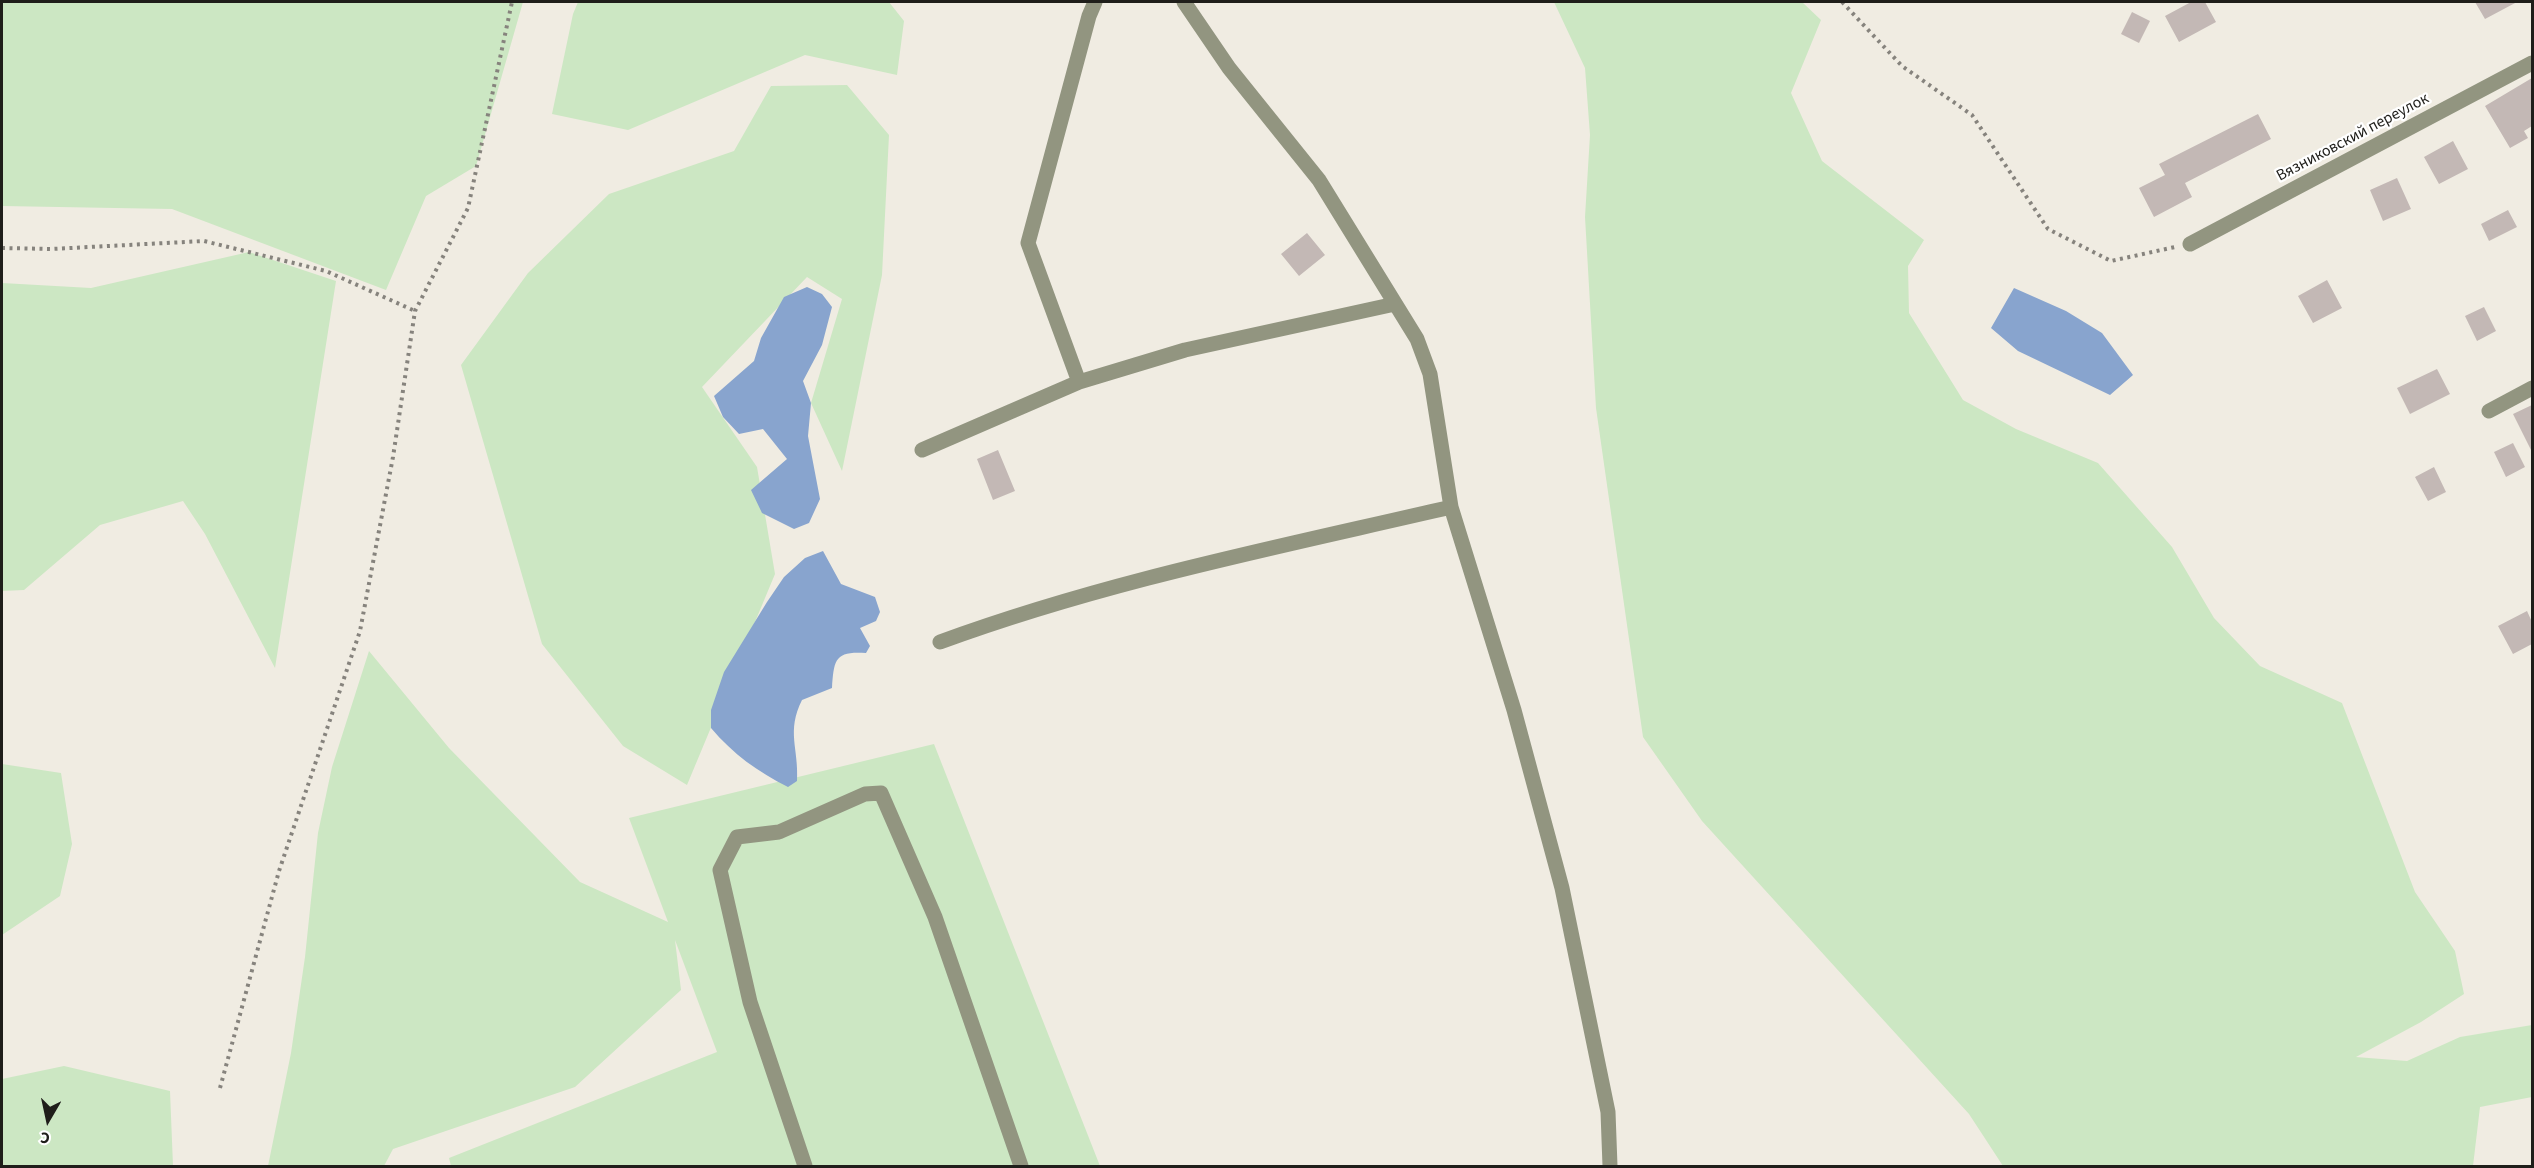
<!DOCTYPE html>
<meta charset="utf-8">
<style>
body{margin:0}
#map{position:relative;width:2534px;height:1168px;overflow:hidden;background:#f0ece2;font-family:"Source Sans 3",sans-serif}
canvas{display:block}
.frame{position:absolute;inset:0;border:3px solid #1f1e1a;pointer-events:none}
.north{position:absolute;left:18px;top:1090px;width:60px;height:60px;-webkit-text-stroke:4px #fff;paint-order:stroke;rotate:189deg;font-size:16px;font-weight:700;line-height:24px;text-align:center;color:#1f1e1a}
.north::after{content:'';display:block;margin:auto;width:21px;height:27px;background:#1f1e1a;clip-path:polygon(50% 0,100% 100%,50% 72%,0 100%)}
</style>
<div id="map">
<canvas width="2534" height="1168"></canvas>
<div class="frame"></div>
<div class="north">С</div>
</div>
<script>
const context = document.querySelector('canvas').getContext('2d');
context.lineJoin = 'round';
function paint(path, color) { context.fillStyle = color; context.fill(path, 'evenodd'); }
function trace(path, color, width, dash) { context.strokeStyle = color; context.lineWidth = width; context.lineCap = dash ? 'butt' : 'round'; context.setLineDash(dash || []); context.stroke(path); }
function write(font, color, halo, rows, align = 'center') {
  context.font = font + ' "Source Sans 3",sans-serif'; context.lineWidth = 4.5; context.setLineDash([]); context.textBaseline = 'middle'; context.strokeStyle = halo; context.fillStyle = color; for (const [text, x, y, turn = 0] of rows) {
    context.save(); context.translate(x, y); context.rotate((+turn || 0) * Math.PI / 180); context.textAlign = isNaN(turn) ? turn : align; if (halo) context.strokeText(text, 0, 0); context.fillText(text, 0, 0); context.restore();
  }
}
paint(new Path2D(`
 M2,2H523L476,166L426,196L386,290L172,209L2,206Z
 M578,2H889L904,21L897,75L805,55L628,130L552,114L573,14Z
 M1554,2H1802L1821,20L1791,93L1822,161L1924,240L1908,266L1909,313L1963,400L2016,429L2098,463L2172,547L2214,618L2260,666L2342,703L2415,892L2455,951L2464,994L2421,1022L2356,1057L2407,1061L2460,1037L2532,1025V1097L2480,1107L2473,1166H2003L1969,1114L1702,821L1643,737L1596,408L1585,217L1590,135L1585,68Z
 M847,85L889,135L882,275L842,471L811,403L842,299L807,277L702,387L757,467L775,574L687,785L623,746L542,644L461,365L528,273L609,194L734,151L771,86Z
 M249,252L336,281L275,668L205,534L183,501L100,525L24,590L2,591V283L91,288Z
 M369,651L449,748L580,882L668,922L629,818L934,744L1100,1166H451L449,1158L717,1052L675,940L681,990L575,1087L393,1149L384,1166H268L291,1053L305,957L318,833L332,767Z
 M2,764L61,773L72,844L60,896L2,935Z
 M64,1066L170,1091L173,1166H2V1079Z`), '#cce7c3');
paint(new Path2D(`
 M807,287L822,294L832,307L822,345L803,381L811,403L808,436L820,499L809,523L794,529L762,513L751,490L787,459L763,429L739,434L723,417L714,396L754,361L761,338L784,297Z
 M2014,288L2066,311L2102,333L2133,375L2110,395L2018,351L1991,328Z
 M823,551L841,584L875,597L880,612L876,621L860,628L870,646L866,653C835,651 834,659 832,688L802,700C786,732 799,748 797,781L788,787C758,772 733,754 711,728V710L724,672L767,602L784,577L805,558Z`), '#88a4ce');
paint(new Path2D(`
 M2191,2H2205L2216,22L2179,42L2165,16Z
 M2475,2H2517L2485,19Z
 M2132,12L2150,21L2139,43L2121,34Z
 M2532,78V126L2524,131L2528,138L2510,148L2485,106Z
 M2258,114L2271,139L2185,183L2192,197L2154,217L2139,188L2165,175L2159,164Z
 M2453,141L2468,169L2439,184L2424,157Z
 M2397,178L2411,209L2383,221L2370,190Z
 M2508,210L2517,227L2489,241L2481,224Z
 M1307,233L1325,255L1299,276L1281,254Z
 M2327,280L2342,308L2313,323L2298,296Z
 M2484,307L2496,331L2477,341L2465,316Z
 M2437,369L2450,394L2410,414L2397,388Z
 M2532,405V452L2513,414Z
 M2513,443L2525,467L2506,477L2494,452Z
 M998,450L1015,491L993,500L977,459Z
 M2434,467L2446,492L2428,501L2415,477Z
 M2527,611L2532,622V644L2513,654L2498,626Z`), '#c3b8b5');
trace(new Path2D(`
 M1842,2L1902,66L1972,115L2048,229L2111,261L2175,247
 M2,248L51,249L204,241L326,271L415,311
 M220,1088L279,871L360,631L393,457L415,311L468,208L512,2`), '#86837d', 4, [3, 4.5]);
trace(new Path2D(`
 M1184,2L1229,68L1319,180L1417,339L1430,374L1451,507L1514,710L1562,888L1608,1112L1610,1166
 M2190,244L2532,63
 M1079,382L1028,243L1089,16L1095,2
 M2489,411L2532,388
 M922,450L1079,382L1185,350L1395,304
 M940,642C1106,581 1279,547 1451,507
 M805,1166L750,1002L720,870L737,837L779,832L865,794L881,793L935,917L1021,1166`), '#929580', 15);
write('16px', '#1f1e1a', '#fff', [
 ["Вязниковский переулок",2353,138,-28]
]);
</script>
